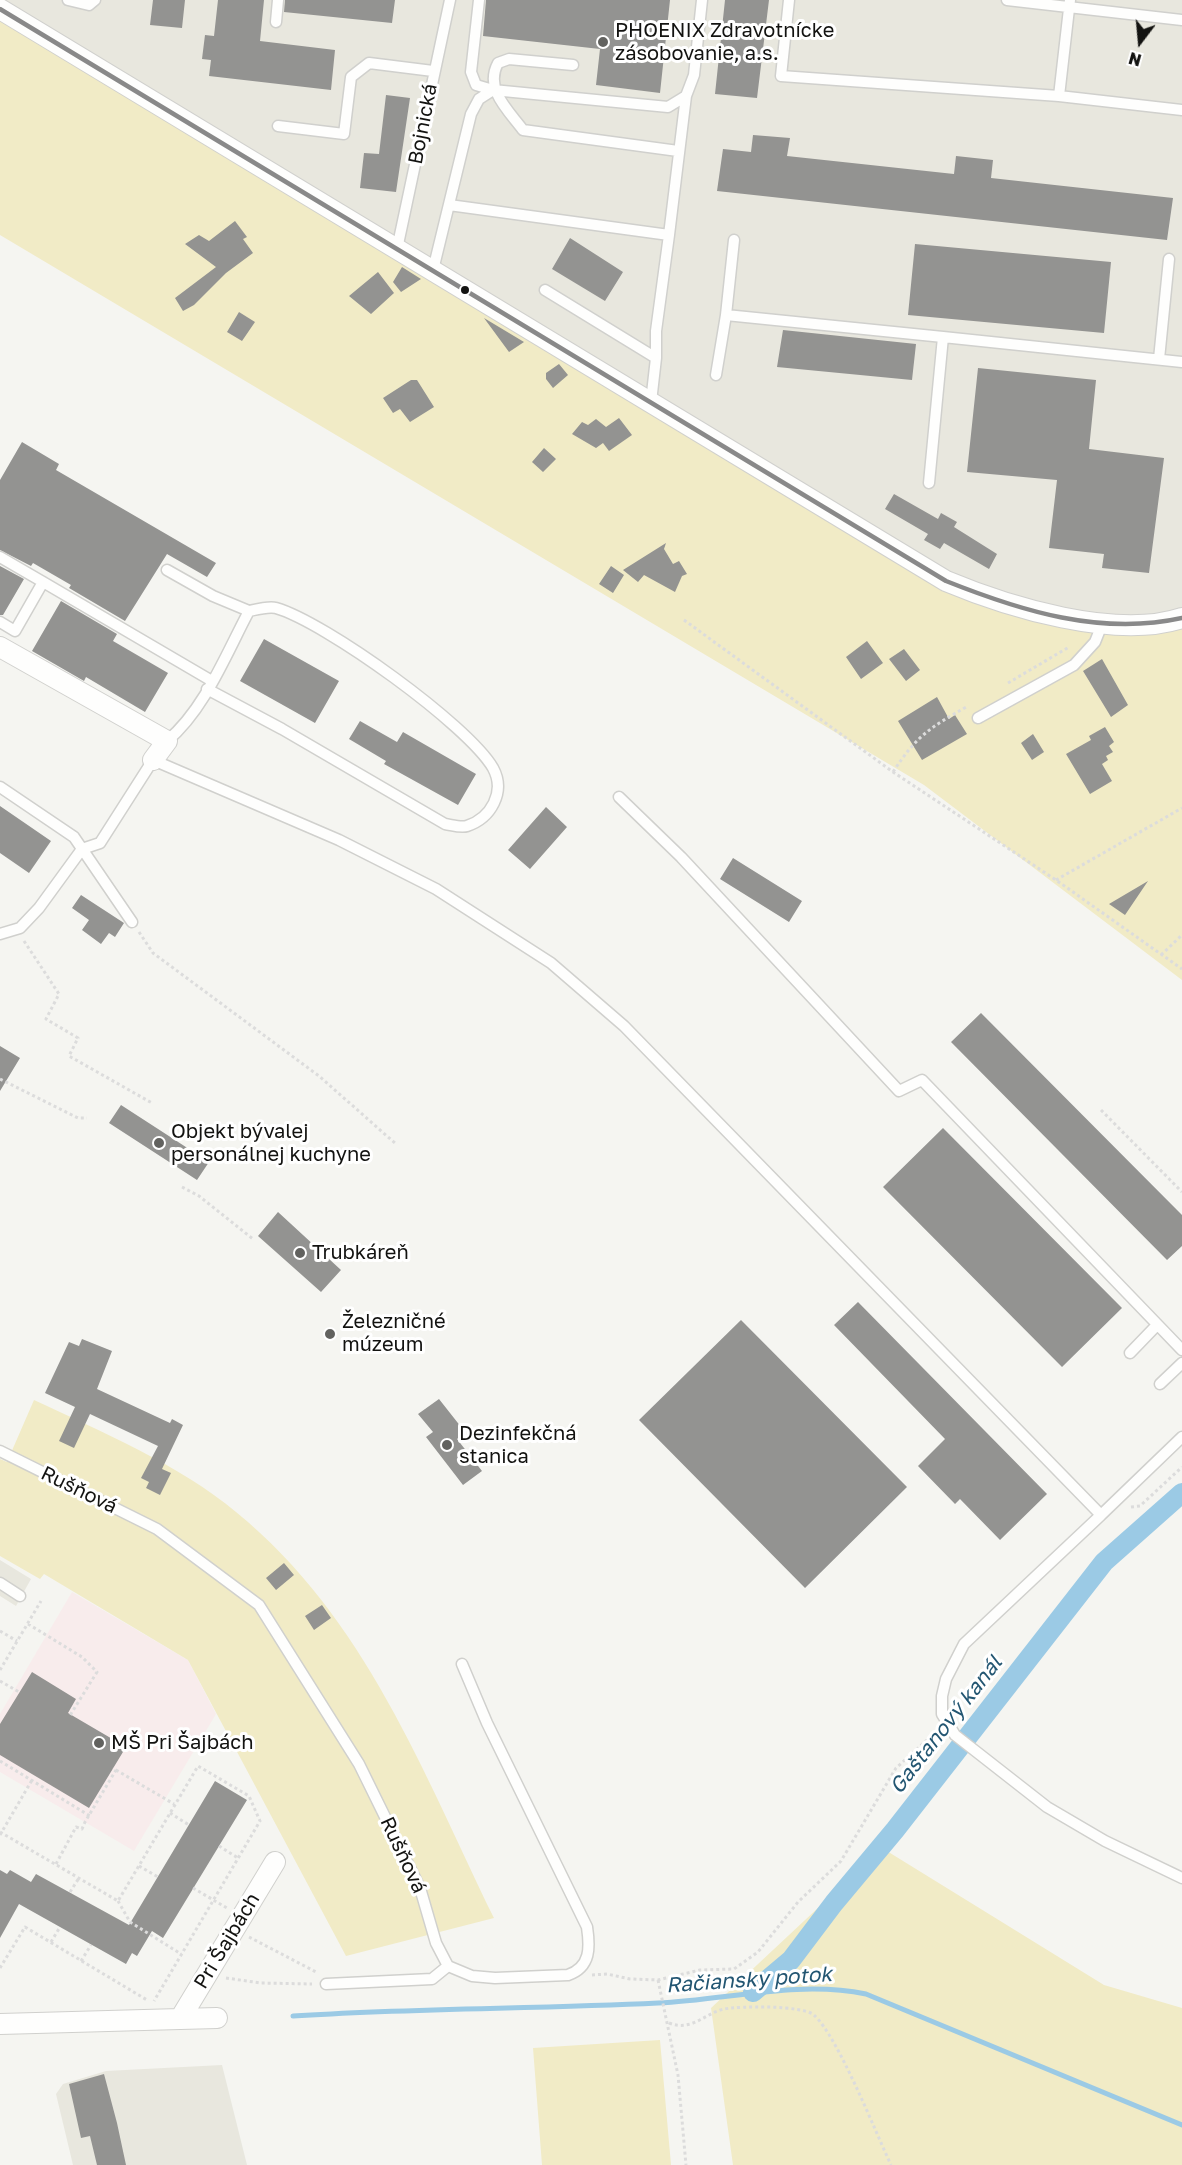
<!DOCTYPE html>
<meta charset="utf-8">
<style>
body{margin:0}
#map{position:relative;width:1182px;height:2165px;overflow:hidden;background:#f5f5f1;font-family:"Golos Text",sans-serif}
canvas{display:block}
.north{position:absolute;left:1110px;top:12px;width:60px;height:60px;-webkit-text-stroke:4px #fff;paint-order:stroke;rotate:196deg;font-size:16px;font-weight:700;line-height:24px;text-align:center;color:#131311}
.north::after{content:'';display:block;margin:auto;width:21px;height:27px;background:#131311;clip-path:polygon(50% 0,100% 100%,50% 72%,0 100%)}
</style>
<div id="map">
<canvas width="1182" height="2165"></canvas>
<div class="north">N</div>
</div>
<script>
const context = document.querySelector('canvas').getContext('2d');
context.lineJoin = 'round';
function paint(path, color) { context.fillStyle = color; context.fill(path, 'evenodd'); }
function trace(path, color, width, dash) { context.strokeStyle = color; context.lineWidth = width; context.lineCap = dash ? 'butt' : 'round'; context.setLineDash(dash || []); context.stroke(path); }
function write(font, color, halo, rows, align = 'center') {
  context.font = font + ' "Golos Text",sans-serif'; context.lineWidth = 6; context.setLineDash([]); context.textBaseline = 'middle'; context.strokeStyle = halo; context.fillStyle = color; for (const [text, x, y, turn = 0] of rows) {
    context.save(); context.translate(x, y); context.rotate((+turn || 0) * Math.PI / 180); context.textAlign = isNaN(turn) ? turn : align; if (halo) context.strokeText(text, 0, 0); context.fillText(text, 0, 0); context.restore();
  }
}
paint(new Path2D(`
 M0,0H1182V612L1167,627L984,603Z
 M0,1560L31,1579L16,1606L0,1596Z
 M222,2065L247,2165H73L56,2094L63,2084L106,2071Z`), '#e8e7de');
paint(new Path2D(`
 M72,1592L188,1660L216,1714L134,1851L0,1772V1714Z`), '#f8ecec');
paint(new Path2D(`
 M0,3L984,603L1089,628L1182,612V980L924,785L0,235Z
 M34,1400C100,1431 180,1465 236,1512C366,1618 423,1773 494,1918L346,1956L188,1660L44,1574L40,1579L0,1556V1459L7,1462Z
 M882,1848L1104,1985L1182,2008V2165H733L711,2008Z
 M660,2040L671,2165H542L533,2048Z`), '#f1ebc6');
trace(new Path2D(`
 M293,2016C414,2008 536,2009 658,2003C727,2000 797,1980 866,1994L1182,2125`), '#9bcae5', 5);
trace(new Path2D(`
 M753,1992L791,1960L834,1903L895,1830L1104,1562L1182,1493`), '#9bcae5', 20);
paint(new Path2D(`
 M153,0H185L182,28L150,25Z
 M218,0H264L260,41L335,50L331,90L209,76L211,60L202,59L205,35L214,36Z
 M285,0H395L392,23L284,12Z
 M486,0H670L660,93L596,85L600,49L483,36Z
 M725,0H769L757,98L715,94Z
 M386,95L410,98L396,192L360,188L364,153L379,154Z
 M753,135L790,138L787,156L954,174L956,156L993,160L991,178L1173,198L1167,240L717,191L723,149L751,152Z
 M235,221L247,237L243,239L253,253L226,273L194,305L183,311L175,298L216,267L185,244L199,235L209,241Z
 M570,238L623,272L605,301L552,269Z
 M915,244L1111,262L1104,333L908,315Z
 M402,267L421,279L401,292L393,282Z
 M378,272L394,293L371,314L349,296Z
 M239,312L255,322L242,341L227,332Z
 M484,318L524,342L509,352Z
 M783,330L916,344L912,380L777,367Z
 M559,364L568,375L553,388L546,379V373Z
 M978,368L1096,380L1089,449L1164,458L1149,573L1102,568L1104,554L1049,548L1057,480L967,472Z
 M411,380H417L434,407L410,422L400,409L393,413L383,398Z
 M619,418L632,435L609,451L603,443L596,448L572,434L582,422L588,425L596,419L606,427Z
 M22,442L59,464L56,470L216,563L207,577L167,554L125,621L69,588L71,585L33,563L31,566L0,550V480Z
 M544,448L556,459L543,472L532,462Z
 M894,494L938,519L941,513L957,522L954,527L997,554L989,569L944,543L940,549L924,540L928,534L885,509Z
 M666,543L664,549L673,564L679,561L687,574L682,576L675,592L644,575L638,582L623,570Z
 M0,566L24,579L3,615H0Z
 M611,566L624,575L613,593L599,584Z
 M61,601L117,634L113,641L168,673L145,712L86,677L84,681L32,651Z
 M264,639L339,681L315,723L240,681Z
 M867,641L883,663L861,679L846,657Z
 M904,649L920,670L906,681L889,659Z
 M1102,659L1128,705L1111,717L1083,671Z
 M937,697L949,719L955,715L967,734L922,760L898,721Z
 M360,721L397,742L403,732L476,774L458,805L384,764L386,761L349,739Z
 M1105,727L1114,742L1109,746L1113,752L1106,756L1108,760L1102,764L1112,781L1090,794L1066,754L1091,740L1089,736Z
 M1033,734L1044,752L1032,760L1021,743Z
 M0,806L51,841L29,873L0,853Z
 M546,807L567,827L530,869L508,850Z
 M733,858L802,901L789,922L720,879Z
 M1148,881L1125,915L1109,904Z
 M81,895L124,923L115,937L109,933L101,944L82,930L89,920L72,908Z
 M981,1013L1182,1215V1246L1167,1260L951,1042Z
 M0,1046L20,1058L0,1091Z
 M121,1105L209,1162L197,1180L109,1123Z
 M943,1128L1122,1308L1062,1367L883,1187Z
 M278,1212L341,1270L321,1292L258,1236Z
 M858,1302L1047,1494L1000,1540L960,1499L955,1504L918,1466L945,1439L834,1325Z
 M741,1320L907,1487L805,1588L639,1420Z
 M82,1339L112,1351L97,1389L170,1423L172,1419L183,1425L162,1469L171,1473L160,1495L146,1488L149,1482L141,1478L158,1446L90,1414L74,1448L59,1441L75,1407L45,1393L69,1342L79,1346Z
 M439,1399L465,1432L457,1439L482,1471L463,1485L426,1437L433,1432L418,1414Z
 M284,1563L294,1575L276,1590L266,1578Z
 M322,1605L331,1618L314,1630L305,1616Z
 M32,1672L76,1699L68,1713L126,1747L89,1808L0,1755V1724Z
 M215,1781L247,1800L163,1938L152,1931L137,1956L132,1953L126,1964L19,1904L0,1938V1870L7,1874L10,1870L31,1882L36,1874L129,1925Z
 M104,2074L117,2123L126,2165H97L90,2136L81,2138L69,2084Z`), '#939391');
const lane = new Path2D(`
 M68,0L89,5L95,0
 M479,0L471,72L476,85L493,90L668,107L686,96L694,75L702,0
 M789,0L781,76L1059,96
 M1007,0L1182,20
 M1070,0L1059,96L1182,110
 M276,22L278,0
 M573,65L509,59L498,63C484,89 508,110 523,130L678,151
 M278,126L344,134L351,77L369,63L433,71
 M449,205L669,235L656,331V358
 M669,235L686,96
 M734,240L726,315L943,337
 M397,249L450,0
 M433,270L471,114L479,99L493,90
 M545,290L656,358L651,402
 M1159,359L1169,259
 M716,375L726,315
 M929,483L943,337L1182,362
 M0,557L43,582
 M167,570L213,596L249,611
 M0,622L15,631L43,582L212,681
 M978,718L1074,665L1095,642L1103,622
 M167,741C205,709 226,654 249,611C258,609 269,606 276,608C325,622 468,725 493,768C506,792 491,818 467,826C461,828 452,825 445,824L282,729L207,689
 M0,787L74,837L132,922
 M619,797L681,857L899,1091L922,1080L1182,1350
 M0,934L20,928L39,908L82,849L100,843L153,760L339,840L436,889L551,963L624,1026L1101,1515L964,1644L946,1679L942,1696V1714L955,1735L1047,1807L1105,1841L1182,1878
 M1130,1353L1157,1325
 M1160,1384L1182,1363
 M0,1451L157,1529L259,1605L359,1764L420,1888L436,1943L448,1966L472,1976L495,1978L568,1975C591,1967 590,1947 587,1927L487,1723L462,1664
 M1101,1515L1182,1437
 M0,1583L20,1596
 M326,1984L432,1979L448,1966`);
const street = new Path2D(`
 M0,9L946,581C1008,607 1116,640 1182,618
 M0,647L167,741L153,760
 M180,2019L217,2018
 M0,2024L180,2019L275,1862`);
trace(lane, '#d0d0cd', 13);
trace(street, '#d0d0cd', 22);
trace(new Path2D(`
 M684,620L893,772L1056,880L1182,969
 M1008,683L1069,647
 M893,772C917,735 931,727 968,706
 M1056,880L1182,808
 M139,932L153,953L319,1076L396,1144
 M24,941L59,994L46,1019L78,1038L69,1056L152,1103
 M1161,955L1182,935
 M0,1079L78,1118H87
 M1101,1110L1182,1192
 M182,1187L199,1196L253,1239
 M1131,1507L1140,1506L1182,1467
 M28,1624L82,1657L97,1672L69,1717
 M0,1631L17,1641
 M0,1670L41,1601
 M0,1681L19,1692
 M0,1761L90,1816
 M116,1770L174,1804
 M170,1813L189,1825
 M0,1832L118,1901L198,1766L249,1796L260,1821L154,2001
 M0,1835L32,1780
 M219,1846L238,1858
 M56,1864L76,1827L82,1829L85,1822L116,1770L113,1768
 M139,1866L158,1877
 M193,1888L227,1908
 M70,1892L79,1878
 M118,1901L130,1922L181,1954
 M249,1937L318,1973
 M51,1942L60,1927
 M81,1961L91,1945
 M0,1968L25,1927L147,2000
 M592,1975L607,1974L630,1979L658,1980L700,1970L734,1969L758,1952L798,1902L841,1861L896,1768L937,1731
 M226,1978L261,1983L312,1984
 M658,1980L678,2075L686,2165
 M669,2023C692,2032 705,2013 724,2009C740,2006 802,2005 814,2015C838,2037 875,2131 891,2165`), '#dcdcdc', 3, [3, 3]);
trace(lane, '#fefefd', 10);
trace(street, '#fefefd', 20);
trace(new Path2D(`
 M0,9L946,581C1021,611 1101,636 1182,618`), '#898989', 4.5);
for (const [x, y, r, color] of [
 [603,42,6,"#62625f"],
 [465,290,5,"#131311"],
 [159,1143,6,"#62625f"],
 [300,1253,6,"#62625f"],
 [330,1334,6,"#62625f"],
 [447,1445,6,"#62625f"],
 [99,1743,6,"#62625f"]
]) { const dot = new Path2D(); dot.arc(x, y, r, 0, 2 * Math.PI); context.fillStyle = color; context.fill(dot); trace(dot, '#fff', 2); }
write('20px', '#131311', '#fff', [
 ["PHOENIX Zdravotnícke",615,31],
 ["zásobovanie, a.s.",615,54],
 ["Objekt bývalej",171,1132],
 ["personálnej kuchyne",171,1155],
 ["Trubkáreň",312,1253],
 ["Železničné",342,1322],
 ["múzeum",342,1345],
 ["Dezinfekčná",459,1434],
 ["stanica",459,1457],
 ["MŠ Pri Šajbách",111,1743]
], 'left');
write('20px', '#131311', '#fff', [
 ["Bojnická",423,124,-79],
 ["Rušňová",79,1490,26],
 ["Rušňová",403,1855,65],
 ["Pri Šajbách",227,1941,-59]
]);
write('italic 21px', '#235672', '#fff', [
 ["Gaštanový kanál",946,1725,-52],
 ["Račiansky potok",749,1980,-4]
]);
</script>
